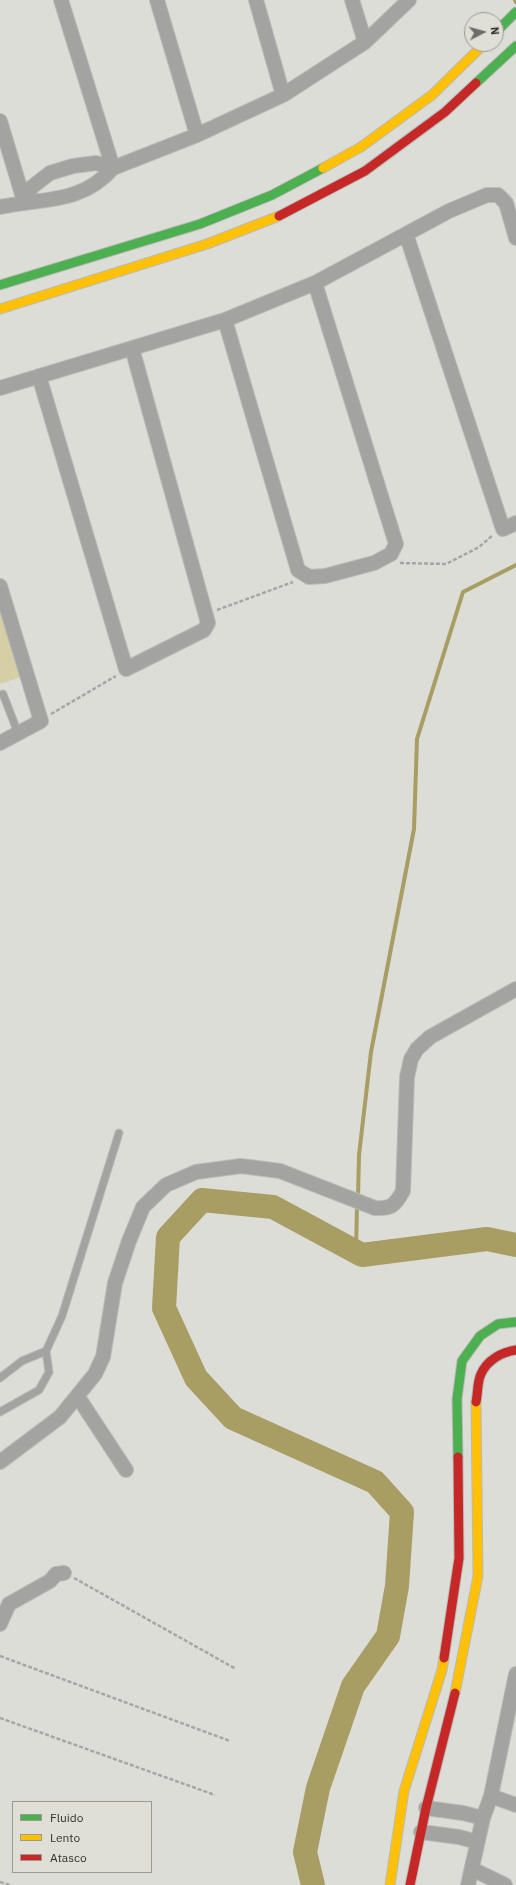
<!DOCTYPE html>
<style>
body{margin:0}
#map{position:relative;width:516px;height:1885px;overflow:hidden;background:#ddddd8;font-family:"IBM Plex Sans",sans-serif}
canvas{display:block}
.legend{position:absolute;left:12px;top:1801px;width:140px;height:72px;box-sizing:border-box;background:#e0dfd5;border:1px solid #9a9992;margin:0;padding:5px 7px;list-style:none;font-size:12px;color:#32312d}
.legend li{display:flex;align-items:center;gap:8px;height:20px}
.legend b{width:20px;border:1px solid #9a9992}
.north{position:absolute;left:464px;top:12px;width:40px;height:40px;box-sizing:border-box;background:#e0dfd5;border:1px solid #9a9992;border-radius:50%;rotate:84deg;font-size:11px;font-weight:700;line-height:16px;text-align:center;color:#32312d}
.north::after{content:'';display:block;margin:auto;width:14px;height:18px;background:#6e6d69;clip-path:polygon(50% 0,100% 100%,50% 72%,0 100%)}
</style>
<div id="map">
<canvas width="516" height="1885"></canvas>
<ul class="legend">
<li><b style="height:5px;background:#4caf50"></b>Fluido</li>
<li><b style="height:5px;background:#ffc107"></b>Lento</li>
<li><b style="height:5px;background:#c62828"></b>Atasco</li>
</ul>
<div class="north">N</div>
</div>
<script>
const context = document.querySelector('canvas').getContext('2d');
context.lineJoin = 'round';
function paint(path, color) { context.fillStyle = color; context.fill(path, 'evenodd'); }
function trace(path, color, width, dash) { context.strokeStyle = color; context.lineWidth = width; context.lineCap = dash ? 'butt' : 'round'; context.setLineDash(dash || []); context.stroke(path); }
paint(new Path2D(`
 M0,607L21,677L0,684Z`), '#d6cfa5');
trace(new Path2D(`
 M515,0L516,2
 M358,1198L359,1155L371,1052L414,829L417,739L463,592L516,565
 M356,1252L357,1205`), '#a89d62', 4);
trace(new Path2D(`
 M313,1885L305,1852L318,1788L353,1686L388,1636L397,1586L402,1512L375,1482L233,1418L196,1378L164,1308L168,1237L202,1200L273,1207L362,1255L487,1239L516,1245`), '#a89d62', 24);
const lane = new Path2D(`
 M3,694L18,733
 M0,1378L22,1361L46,1351
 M0,1412L39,1390L49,1372L46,1351L62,1316L119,1133`);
const street = new Path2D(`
 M61,0L113,168
 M157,0L197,135
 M256,0L283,95
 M352,0L365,42
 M0,121L24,201
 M24,201L32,187L50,173L73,166L96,163L113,168
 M0,207C42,198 82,204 113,168L197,135L283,95L365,42L409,0
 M406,234L503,529L516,523
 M225,320L298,570L309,577L325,576L374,563L391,554L396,544L315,283
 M39,376L126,669L204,630L208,623L132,348
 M0,388L225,320L315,283L449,211L487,195H498L506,203L516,238
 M0,586L41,721L0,743
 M78,1397L126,1470
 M0,1462L60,1417L95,1374L103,1357L115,1283L129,1241L143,1207L166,1185L196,1172L241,1166L280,1171L375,1208C392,1209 395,1205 403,1191L407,1077L411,1059L417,1049L430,1037L516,989
 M0,1624L9,1604L50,1581L56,1574L64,1573
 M491,1796L516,1805
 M426,1808L463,1813L483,1818
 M421,1832L459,1837L477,1842
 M472,1869L505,1885
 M468,1885L483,1818L491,1796L516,1674`);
const fast = new Path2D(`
 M496,32L516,12
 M476,83L516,46
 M0,285L200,224L272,195L323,168
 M458,1457L457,1399L462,1361L480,1336L498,1324L516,1322`);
const slow = new Path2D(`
 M323,168L361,147L432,95L484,44
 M0,309L207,244L279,216
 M455,1693L478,1576L476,1402
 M390,1885L404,1791L442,1670L444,1658`);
const jam = new Path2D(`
 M279,216L365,171L445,112L476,83
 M476,1402C478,1394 477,1382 481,1374C487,1360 502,1352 516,1350
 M444,1658L459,1558L458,1457
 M410,1885L426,1808L455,1693`);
trace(lane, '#babab7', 9);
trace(street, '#babab7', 16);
trace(fast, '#babab7', 11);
trace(slow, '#babab7', 11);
trace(jam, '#babab7', 11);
trace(new Path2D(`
 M400,563L446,564L479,547L493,535
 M217,610L293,582
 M51,714L116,676
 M74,1578L236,1669
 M0,1656L230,1741
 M0,1718L215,1795
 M0,1882L10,1885`), '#a6a6a3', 2.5, [4, 2]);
trace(lane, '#a3a3a1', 7);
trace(street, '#a3a3a1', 14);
trace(fast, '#4caf50', 9);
trace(slow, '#ffc107', 9);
trace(jam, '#c62828', 9);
</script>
